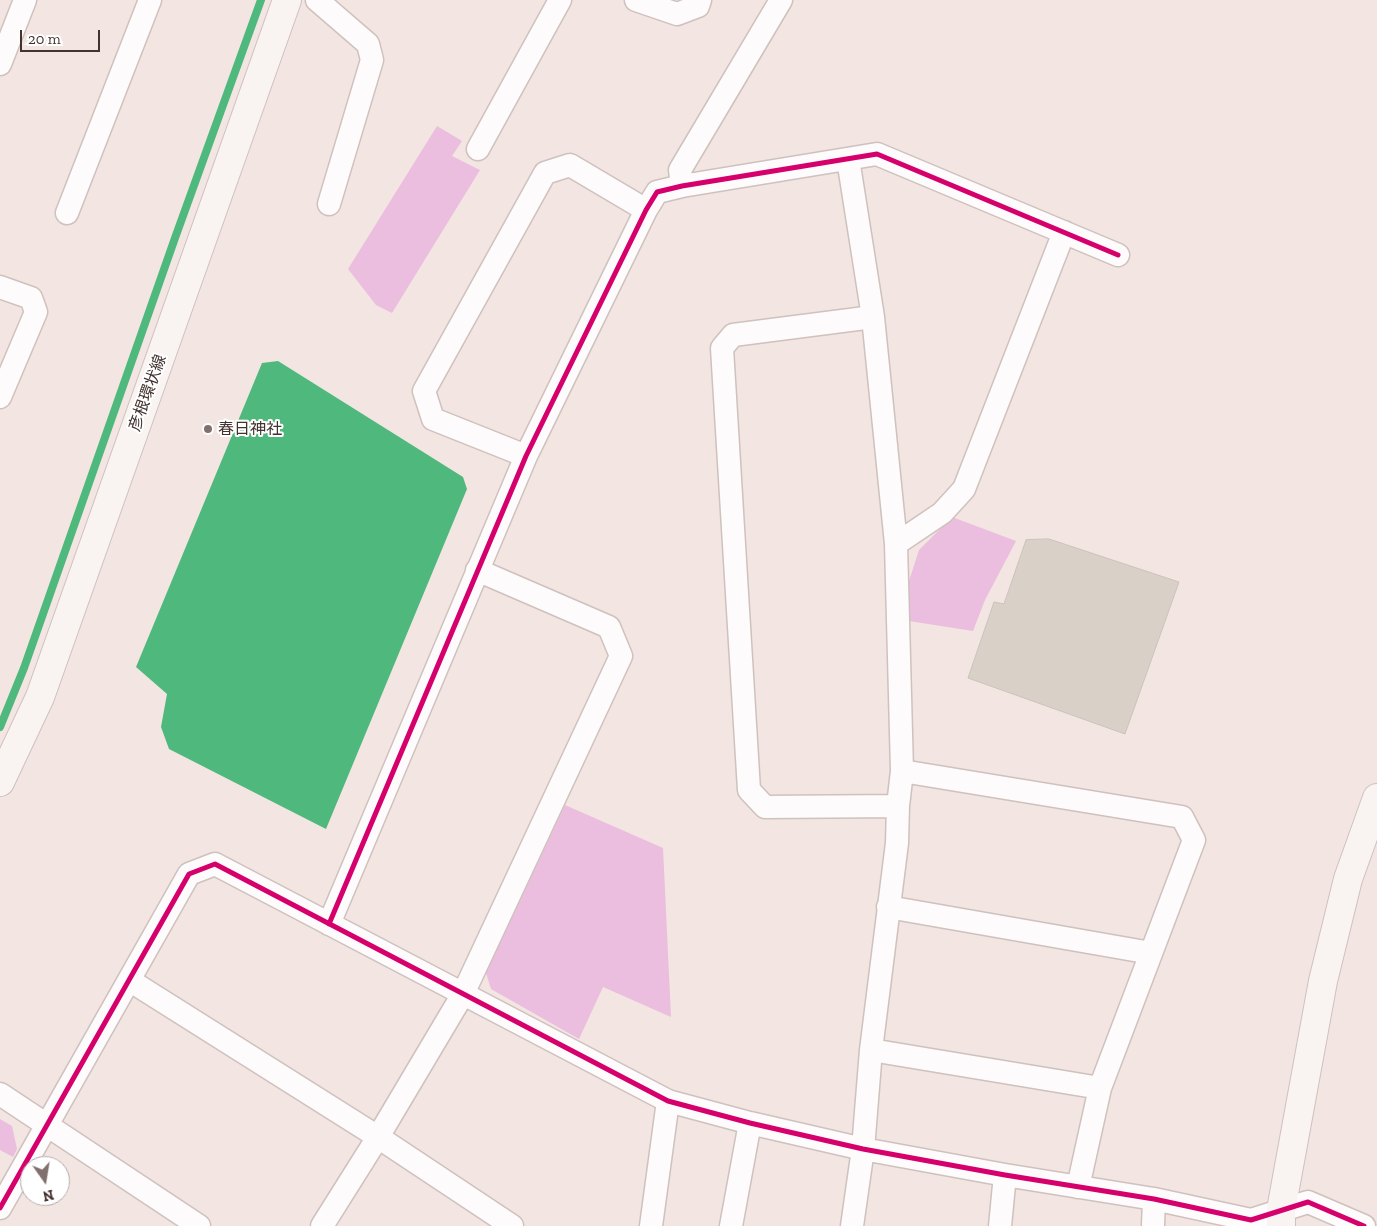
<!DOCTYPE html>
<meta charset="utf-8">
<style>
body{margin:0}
#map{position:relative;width:1377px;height:1226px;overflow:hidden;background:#f3e5e2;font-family:"Zilla Slab",serif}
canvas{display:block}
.north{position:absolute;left:20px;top:1156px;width:50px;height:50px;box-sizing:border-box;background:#fff;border:1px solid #b4adac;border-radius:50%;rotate:167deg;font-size:14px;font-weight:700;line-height:20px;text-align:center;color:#43332f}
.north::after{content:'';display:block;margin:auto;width:18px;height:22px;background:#81716e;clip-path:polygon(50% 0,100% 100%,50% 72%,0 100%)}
.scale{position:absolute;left:20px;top:30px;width:80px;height:22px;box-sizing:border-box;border:2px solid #43332f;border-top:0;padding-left:6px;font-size:15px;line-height:18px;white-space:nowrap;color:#43332f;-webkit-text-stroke:4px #fff;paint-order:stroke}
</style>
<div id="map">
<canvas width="1377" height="1226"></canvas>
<div class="north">N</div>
<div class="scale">20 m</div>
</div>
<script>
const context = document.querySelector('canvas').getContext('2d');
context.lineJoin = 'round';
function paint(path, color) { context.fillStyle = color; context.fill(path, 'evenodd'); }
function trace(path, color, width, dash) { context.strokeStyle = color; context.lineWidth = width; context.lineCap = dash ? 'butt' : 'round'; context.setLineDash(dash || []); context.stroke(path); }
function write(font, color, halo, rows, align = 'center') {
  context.font = font + ' "Zilla Slab","Noto Sans JP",serif'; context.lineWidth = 4; context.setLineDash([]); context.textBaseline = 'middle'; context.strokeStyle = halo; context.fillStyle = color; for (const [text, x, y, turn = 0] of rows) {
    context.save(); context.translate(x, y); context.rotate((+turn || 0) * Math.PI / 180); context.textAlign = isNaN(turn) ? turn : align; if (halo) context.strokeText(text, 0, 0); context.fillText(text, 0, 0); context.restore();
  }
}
paint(new Path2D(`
 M437,126L462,141L452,156L480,170L392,313L376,305L348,269Z
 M952,517L1016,541L985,600L973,631L909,621L908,584L919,550Z
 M565,805L663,848L671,1017L603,987L579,1039L491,989L486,973Z
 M0,1119L12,1126L17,1149L13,1157L0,1150Z`), '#ebbdde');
paint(new Path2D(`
 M278,361L463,477L467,489L326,829L169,749L161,727L167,694L136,667L262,363Z`), '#4fb87c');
trace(new Path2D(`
 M0,727L24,668L175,238L261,0`), '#4fb87c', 8);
const building = new Path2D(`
 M1049,539L1179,582L1125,734L968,678L994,602L1004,604L1026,540Z`);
paint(building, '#d9d1c8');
trace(building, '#cbc3bb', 1);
const street = new Path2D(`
 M317,0L368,44L372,60L329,204
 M636,0L677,14L698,6L700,0
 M0,64L25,0
 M478,149L560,0
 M848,159L873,317L896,544L902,771L898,806L897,843L871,1050L863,1149L852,1226
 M682,186L680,170L781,0
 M67,213L150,0
 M0,287L31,298L36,312L0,397
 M873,317L733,335L722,348L749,790L765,807L898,806
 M526,456L433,419L424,391L545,173L570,165L646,210
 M896,544L942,513L964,489L1064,232
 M902,771L1182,817L1194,840L1100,1088L1078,1187
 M888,907L1151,953
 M329,924L526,456L646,210L657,192L682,186L877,154L1118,255
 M129,980L378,1137L512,1226
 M871,1050L1100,1088
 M0,1094L199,1226
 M0,1208L189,874L215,864L668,1101L750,1123L863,1149L1005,1175L1154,1199L1251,1220L1308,1202L1364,1226
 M322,1226L378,1137L463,994L621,656L609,627L477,570
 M651,1226L668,1101
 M731,1226L750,1123
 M1000,1226L1005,1175
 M1153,1226L1154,1199`);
const secondary = new Path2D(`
 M0,782L40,697L287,0
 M1281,1226V1210L1323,981L1348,879L1377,798`);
trace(street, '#cfc1be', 25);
trace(secondary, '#cfc1be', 30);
trace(street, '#fdfbfb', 22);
trace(secondary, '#f9f3f2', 28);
trace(new Path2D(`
 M329,924L526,456L646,210L657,192L682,186L877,154L1118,255
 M0,1208L189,874L215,864L668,1101L750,1123L863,1149L1005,1175L1154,1199L1251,1220L1308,1202L1364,1226`), '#d6006c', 5);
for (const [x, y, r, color] of [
 [208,429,5,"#81716e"]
]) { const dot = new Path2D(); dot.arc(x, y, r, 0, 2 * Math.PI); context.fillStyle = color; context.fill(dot); trace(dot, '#fff', 2); }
write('16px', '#43332f', '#fff', [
 ["彦根環状線",148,393,-70]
]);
write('16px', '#43332f', '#fff', [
 ["春日神社",218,429]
], 'left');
</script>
